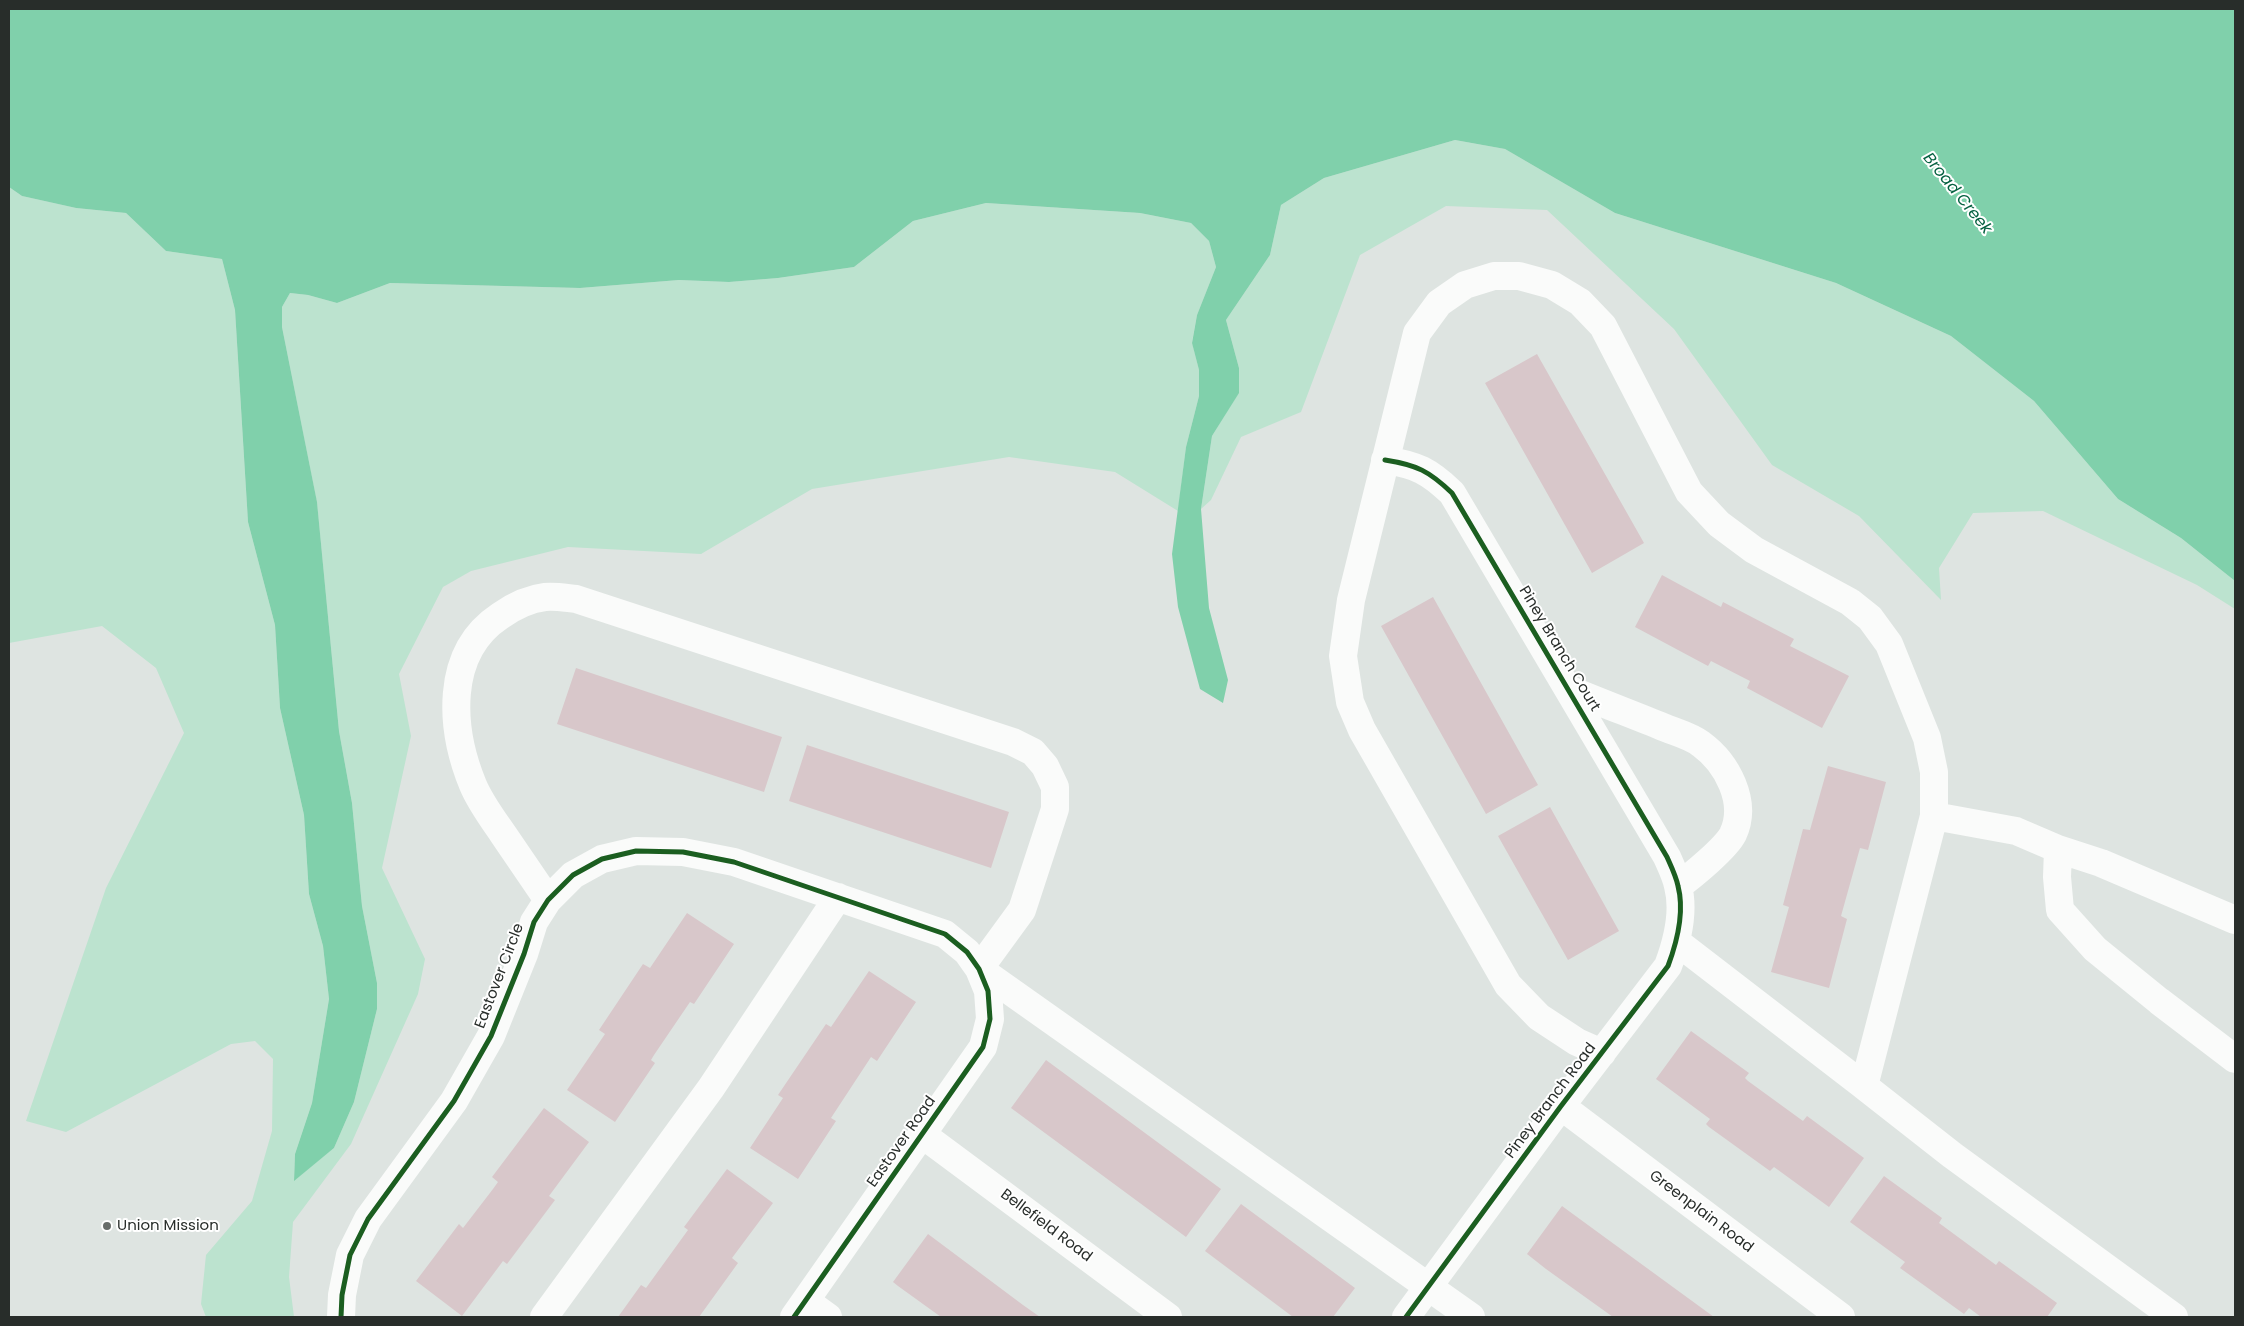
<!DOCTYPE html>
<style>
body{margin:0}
#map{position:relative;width:2244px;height:1326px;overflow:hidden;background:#dee4e1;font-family:Poppins,sans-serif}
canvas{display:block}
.frame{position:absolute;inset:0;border:10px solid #282d2a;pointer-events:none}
</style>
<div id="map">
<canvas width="2244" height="1326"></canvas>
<div class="frame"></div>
</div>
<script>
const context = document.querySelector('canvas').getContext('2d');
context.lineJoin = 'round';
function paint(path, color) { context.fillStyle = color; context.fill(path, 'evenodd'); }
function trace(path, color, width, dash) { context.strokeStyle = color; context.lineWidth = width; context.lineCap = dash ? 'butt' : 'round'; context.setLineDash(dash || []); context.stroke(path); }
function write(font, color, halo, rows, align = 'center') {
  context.font = font + ' Poppins,sans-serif'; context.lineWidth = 4; context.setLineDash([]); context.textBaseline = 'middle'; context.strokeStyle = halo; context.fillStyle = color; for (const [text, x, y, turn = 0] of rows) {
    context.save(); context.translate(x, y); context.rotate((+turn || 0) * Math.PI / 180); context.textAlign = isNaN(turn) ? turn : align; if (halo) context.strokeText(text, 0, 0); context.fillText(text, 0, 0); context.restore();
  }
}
paint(new Path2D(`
 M1455,140L1505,149L1615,213L1836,283L1951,336L2034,401L2118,499L2181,538L2235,581V609L2197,585L2043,511L1973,513L1939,568L1941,600L1859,516L1772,465L1674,329L1547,210L1446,206L1360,255L1301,412L1241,437L1211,500L1201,509L1212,436L1239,392V368L1226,320L1270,255L1281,205L1324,178Z
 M9,187L22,196L76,208L126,213L166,251L222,259L235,310L248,522L275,625L280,708L304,815L309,894L323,946L329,999L312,1103L295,1154L294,1180L334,1148L354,1102L377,1009V983L362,906L352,803L339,731L317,503L282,327V307L290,293L308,295L337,303L390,283L580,288L679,280L729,282L778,278L854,267L913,221L986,203L1140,213L1191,223L1209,241L1216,267L1197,315L1192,342L1199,370V396L1186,447L1178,511L1115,472L1009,457L812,489L701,554L568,547L471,571L443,587L399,674L411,736L382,868L425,959L418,994L351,1144L293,1222L289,1277L294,1317H206L201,1304L206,1255L252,1201L272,1131L273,1059L255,1041L231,1044L66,1132L26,1121L106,888L184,733L156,668L102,626L9,643Z`), '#bce3cf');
paint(new Path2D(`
 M9,9H2235V581L2181,538L2118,499L2034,401L1951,336L1836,283L1615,213L1505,149L1455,140L1324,178L1281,205L1270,255L1226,320L1239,368V393L1212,436L1201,509L1209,608L1228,680L1223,703L1200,689L1178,607L1172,554L1186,447L1199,396V370L1192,343L1197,315L1216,267L1209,241L1191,223L1140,213L986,203L913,221L854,267L778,278L729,282L679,280L580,288L390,283L337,303L308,295L290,293L282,307V327L317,502L339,731L352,803L362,906L377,983V1009L354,1102L334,1148L294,1181L295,1154L312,1103L329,999L323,946L309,894L304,815L280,708L275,625L248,522L235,310L222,259L166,251L126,213L76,208L22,196L9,187Z`), '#80d0ab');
paint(new Path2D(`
 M1537,354L1644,543L1592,573L1485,383Z
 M1662,575L1721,607L1723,602L1794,639L1790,646L1849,676L1822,728L1747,688L1750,681L1711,661L1708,666L1635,627Z
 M1433,597L1538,785L1486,814L1381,626Z
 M576,668L782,737L764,792L557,724Z
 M807,745L1009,812L991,868L789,801Z
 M1828,766L1886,782L1868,850L1860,848L1841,916L1847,919L1829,988L1771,972L1789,907L1783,905L1803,829L1810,830Z
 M1550,807L1619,931L1568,960L1498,836Z
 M687,913L734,944L694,1004L690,1002L654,1055L651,1060L655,1063L615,1122L567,1090L605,1034L599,1030L643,964L650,968Z
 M869,971L916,1002L877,1061L871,1057L831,1118L836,1121L798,1179L750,1148L783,1098L778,1095L826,1024L831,1027Z
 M1691,1031L1749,1073L1745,1078L1748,1081L1803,1121L1807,1116L1864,1158L1829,1207L1774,1167L1770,1171L1709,1127L1706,1124L1710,1119L1656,1079Z
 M1046,1060L1221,1189L1186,1237L1011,1108Z
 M544,1108L589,1142L549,1196L555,1200L507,1264L503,1261L462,1316L416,1281L459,1224L463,1228L493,1189L498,1182L492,1177Z
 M727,1169L773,1203L732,1258L738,1263L699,1317H618L641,1285L646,1288L688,1230L684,1227Z
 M1884,1176L1942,1218L1939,1223L1996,1265L1999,1261L2057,1303L2047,1317H1981L1969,1308L1964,1314L1900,1268L1905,1262L1850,1222Z
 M1241,1204L1355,1288L1333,1317H1293L1205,1251Z
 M1562,1206L1603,1236L1714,1317H1613L1546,1269L1527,1254Z
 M928,1234L1023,1305L1040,1317H941L898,1286L893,1282Z`), '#d8c7ca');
trace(new Path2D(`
 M1385,460C1417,465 1429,471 1452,493L1667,857C1671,866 1676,876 1678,886C1685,913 1677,942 1668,966L1561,1106L1406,1317
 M1568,689C1599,702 1631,714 1663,727C1675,732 1691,736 1701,744C1727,763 1748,802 1733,834C1726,848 1692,876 1678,886
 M1934,816L2016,831L2058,849L2057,877L2060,910L2095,949L2159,1001L2235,1059
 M2058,849L2101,863L2235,920
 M548,900C533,878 518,856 503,834C492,818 480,802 473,785C450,729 444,653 500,616C514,606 528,599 545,597C555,596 566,598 576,599L1013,742L1033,752L1045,766L1055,787V809L1022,910L979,969
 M1677,942L1864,1086
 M979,969L1471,1317
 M1602,1053L1577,1042L1539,1017L1508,985L1362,730L1350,702L1343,656L1351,600L1417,333L1439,303L1465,285L1494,276H1519L1552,285L1580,302L1603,326L1689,492L1719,524L1754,550L1850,602L1870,618L1889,644L1927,738L1934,772V816L1864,1086L1952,1155L2174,1317
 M1561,1106L1841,1317
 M923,1135L1168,1317
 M806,1301L828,1317
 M341,1317L342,1295L350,1255L368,1219L454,1101L491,1036L524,954L534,922L548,900L573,875L602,859L636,851L683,852L734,862L945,934L967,952L979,969L988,991L990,1019L983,1047L794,1317
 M544,1317L711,1088L838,897`), '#fafbfa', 28);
trace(new Path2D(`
 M1385,460C1417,465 1429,471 1452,493L1667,857C1671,866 1676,876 1678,886C1685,913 1677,942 1668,966L1561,1106L1406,1317
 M341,1317L342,1295L350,1255L368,1219L454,1101L491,1036L524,954L534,922L548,900L573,875L602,859L636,851L683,852L734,862L945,934L967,952L979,969L988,991L990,1019L983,1047L794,1317`), '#1b5e20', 5);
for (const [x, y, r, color] of [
 [107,1226,5,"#686d6a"]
]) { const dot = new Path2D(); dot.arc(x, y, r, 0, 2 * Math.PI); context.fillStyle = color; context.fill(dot); trace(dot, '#fff', 2); }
write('15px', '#282d2a', '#fff', [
 ["Piney Branch Court",1559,649,59],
 ["Eastover Circle",500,976,-69],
 ["Piney Branch Road",1551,1101,-53],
 ["Eastover Road",902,1142,-55],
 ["Greenplain Road",1701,1212,37],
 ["Bellefield Road",1046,1226,37]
]);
write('15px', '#282d2a', '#fff', [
 ["Union Mission",117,1226]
], 'left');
write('italic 16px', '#056140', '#fff', [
 ["Broad Creek",1957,194,51]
]);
</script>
